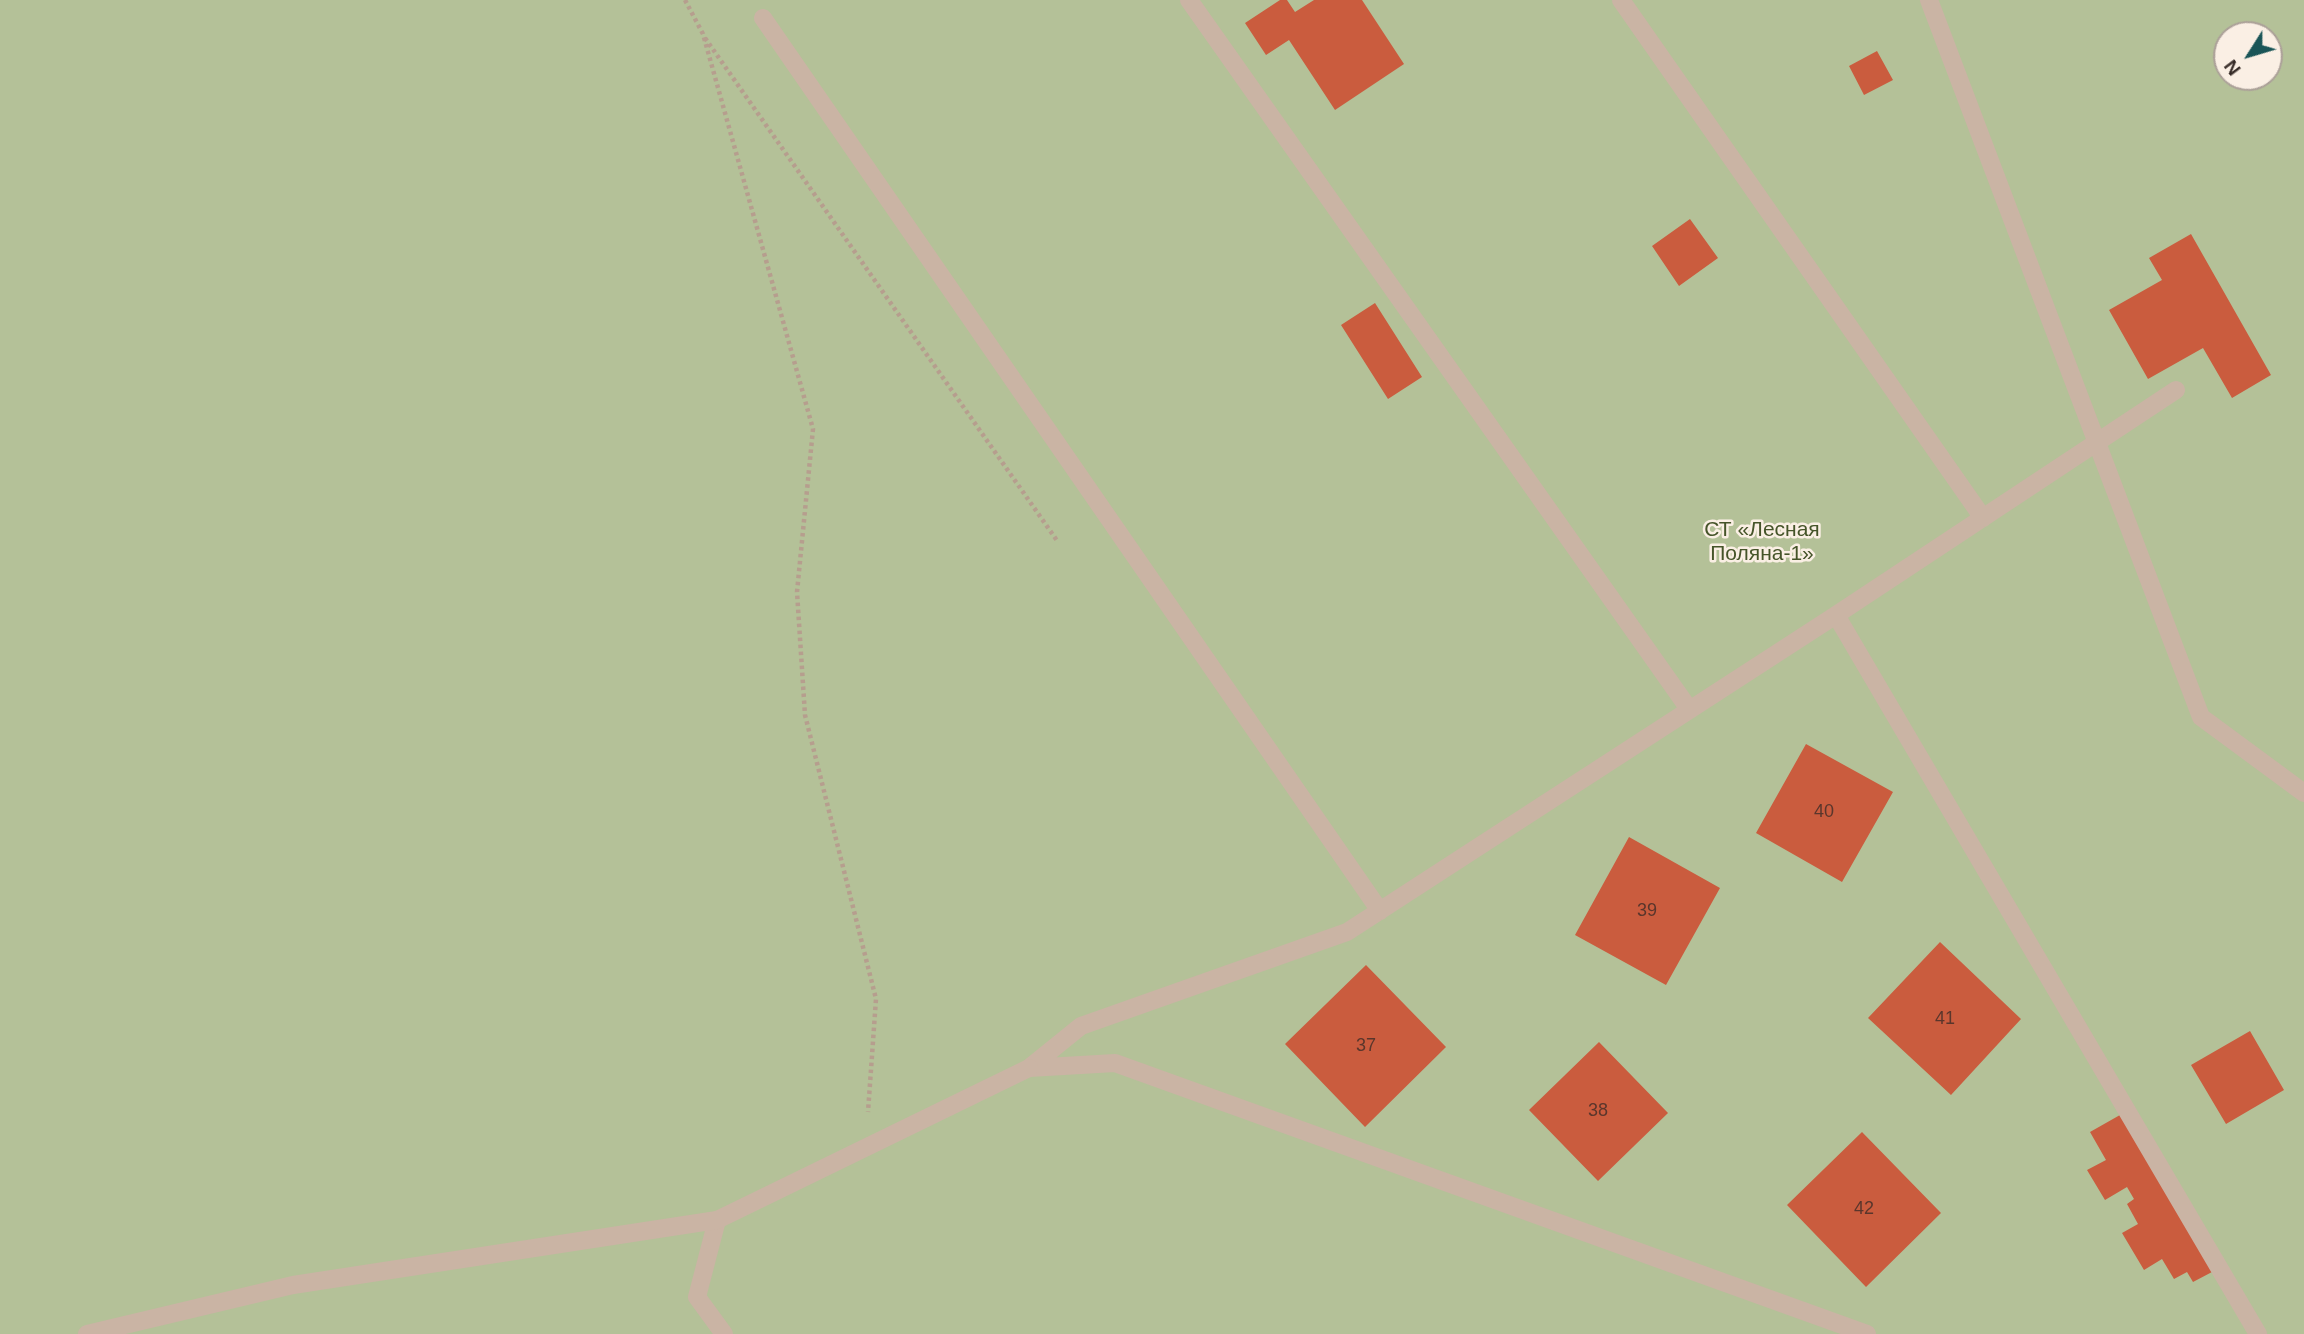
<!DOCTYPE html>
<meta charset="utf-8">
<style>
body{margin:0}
#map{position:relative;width:2304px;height:1334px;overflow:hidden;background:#f2e5d8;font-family:Helvetica,sans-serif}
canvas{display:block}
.north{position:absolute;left:2213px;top:21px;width:70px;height:70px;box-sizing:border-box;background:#faefe4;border:2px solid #aba098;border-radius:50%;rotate:233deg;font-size:19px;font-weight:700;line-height:28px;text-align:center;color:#352a26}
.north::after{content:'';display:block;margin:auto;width:24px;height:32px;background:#1a5557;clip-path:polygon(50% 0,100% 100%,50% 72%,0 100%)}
</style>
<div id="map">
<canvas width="2304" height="1334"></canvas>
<div class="north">N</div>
</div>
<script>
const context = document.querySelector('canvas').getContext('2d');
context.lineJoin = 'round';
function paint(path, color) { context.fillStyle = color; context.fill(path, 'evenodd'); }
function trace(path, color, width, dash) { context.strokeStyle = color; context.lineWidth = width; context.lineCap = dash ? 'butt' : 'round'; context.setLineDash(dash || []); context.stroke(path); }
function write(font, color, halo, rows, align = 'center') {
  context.font = font + ' Helvetica,sans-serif'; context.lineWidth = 5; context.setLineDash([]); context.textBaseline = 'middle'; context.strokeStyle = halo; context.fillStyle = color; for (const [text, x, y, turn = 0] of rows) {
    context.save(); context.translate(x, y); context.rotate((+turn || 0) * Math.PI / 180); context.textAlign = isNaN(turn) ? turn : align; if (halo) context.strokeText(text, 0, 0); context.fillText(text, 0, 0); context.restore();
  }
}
paint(new Path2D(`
 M0,0H2304V1334H0ZM2227,35H2269V77H2227Z`), '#b4c198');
paint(new Path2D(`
 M1280,0H1287L1295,12L1314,0H1362L1404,64L1335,110L1289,40L1266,55L1245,23Z
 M1877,51L1893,80L1864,95L1849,66Z
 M1690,219L1718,258L1679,286L1652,246Z
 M2191,234L2271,375L2232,398L2203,348L2148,379L2109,310L2162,280L2149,258Z
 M1375,303L1422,377L1388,399L1341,325Z
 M1806,744L1893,792L1842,882L1756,833Z
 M1629,837L1720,888L1666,985L1575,935Z
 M1940,942L2021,1019L1951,1095L1868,1018Z
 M1366,965L1446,1047L1365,1127L1285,1044Z
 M2250,1031L2284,1090L2226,1124L2191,1065Z
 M1599,1042L1668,1113L1598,1181L1529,1110Z
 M2120,1115L2212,1272L2193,1282L2187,1272L2174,1279L2162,1259L2144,1270L2122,1233L2138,1224L2127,1204L2134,1199L2127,1187L2105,1200L2087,1170L2106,1160L2090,1132Z
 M1862,1132L1941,1213L1866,1287L1787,1205Z`), '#ca5c3e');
trace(new Path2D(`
 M685,0L703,34L813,429L797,592L805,715L876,999L868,1112
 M705,38L1058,542`), '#b69e8e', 4.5, [3.5, 3.5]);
trace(new Path2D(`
 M1189,0L1689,709
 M1621,0L1983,518
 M1929,0L2201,717L2304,793
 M763,18L1380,911
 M1836,615L2258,1334
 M1029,1068L1081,1026L1347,932L1836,615L2176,390
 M1029,1068L1115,1063L1867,1334
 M717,1220L697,1297L724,1334`), '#cab4a4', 18);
trace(new Path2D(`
 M87,1334L293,1285L717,1220L1029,1068`), '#cab4a4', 18);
write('18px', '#5a362c', null, [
 ["40",1824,812],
 ["39",1647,911],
 ["41",1945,1019],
 ["37",1366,1046],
 ["38",1598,1111],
 ["42",1864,1209]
]);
write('21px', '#455429', '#faefe4', [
 ["СТ «Лесная",1762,530],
 ["Поляна-1»",1762,554]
]);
</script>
